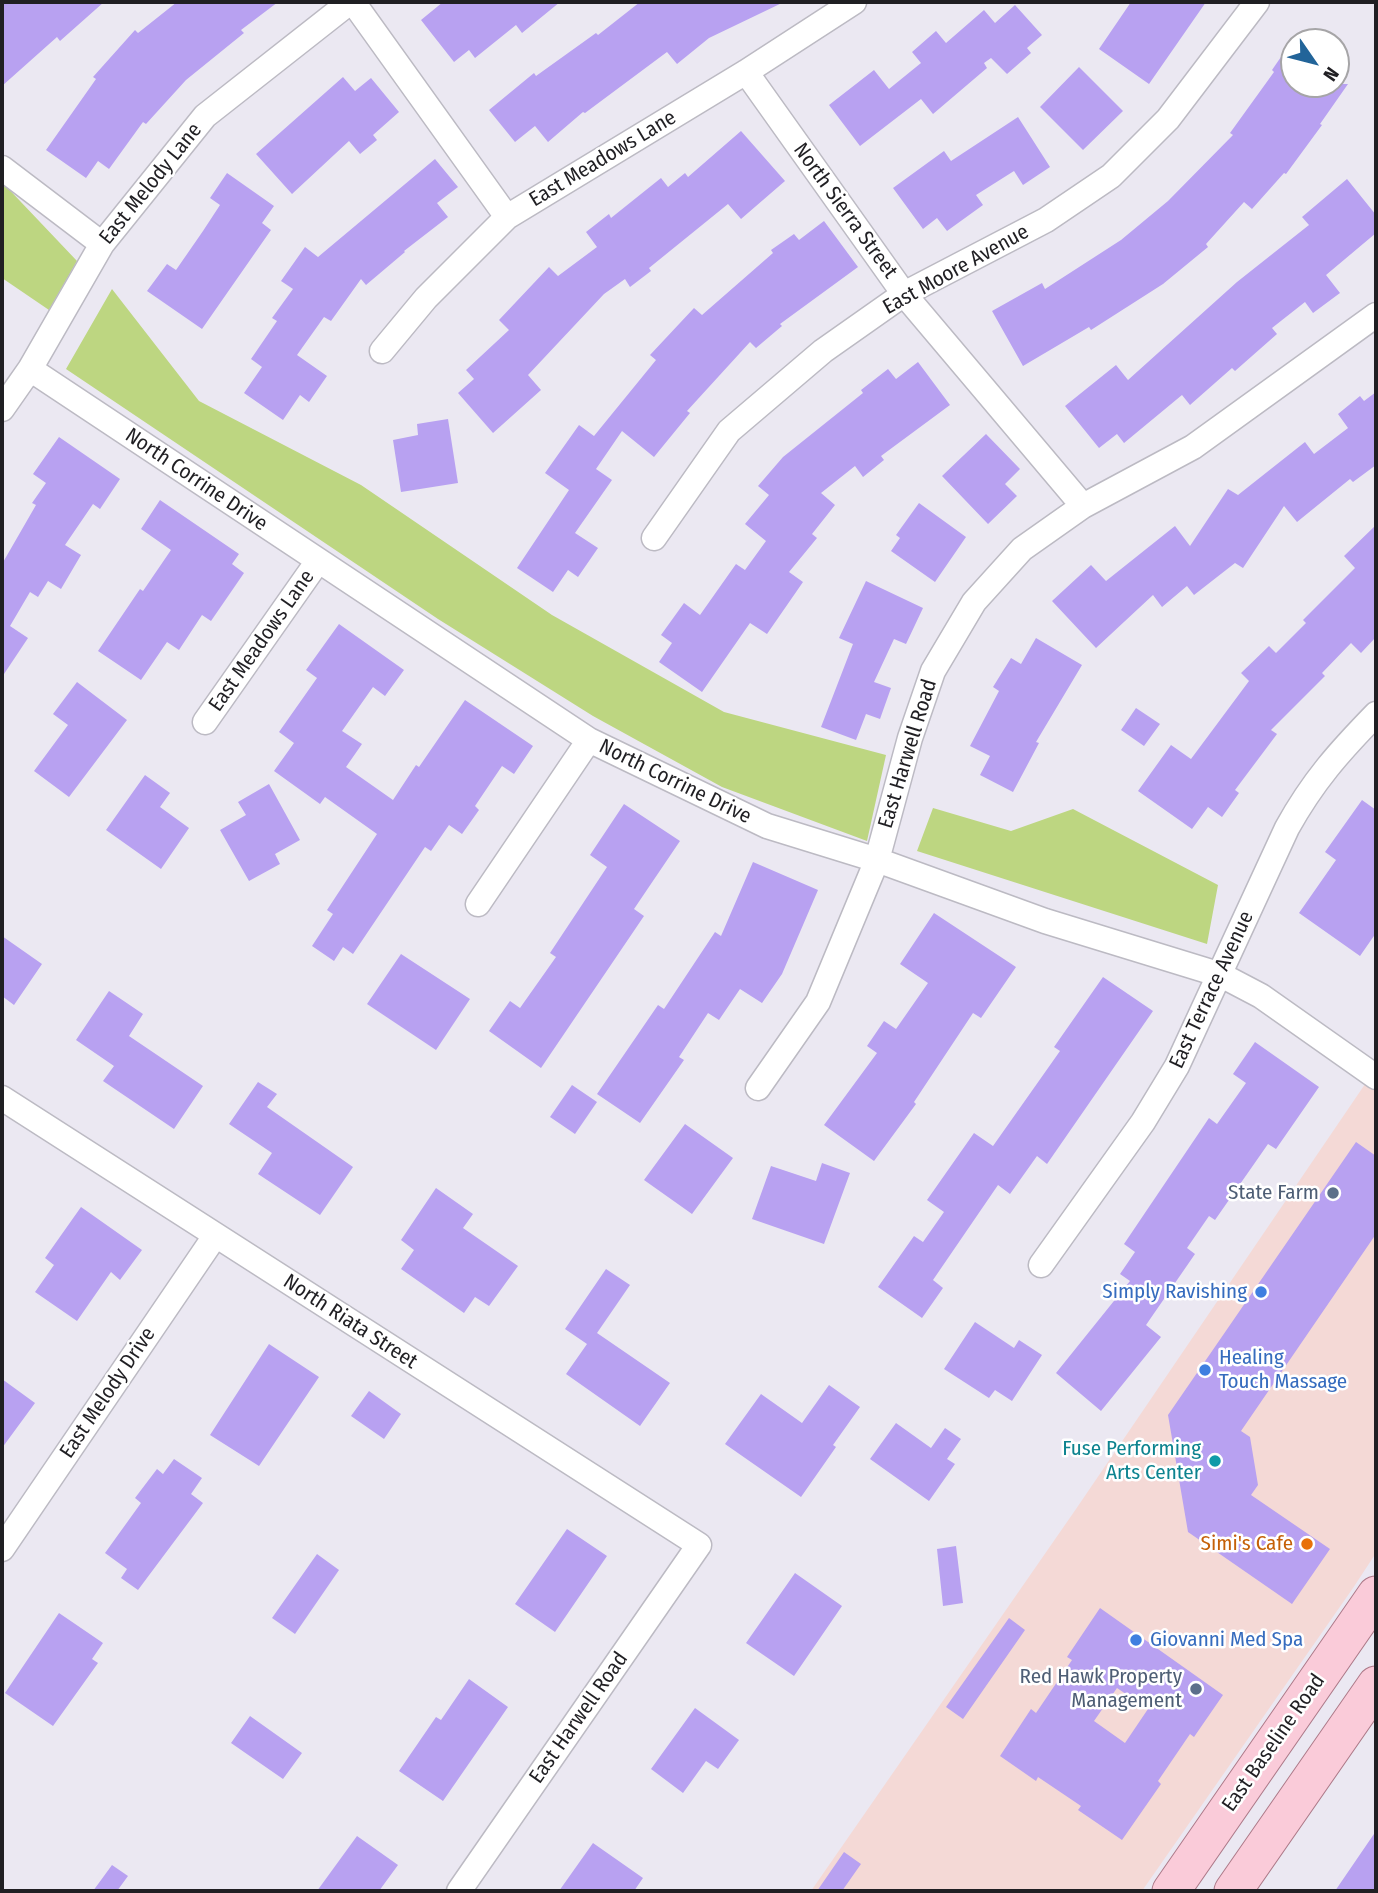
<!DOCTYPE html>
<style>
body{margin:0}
#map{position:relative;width:1378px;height:1893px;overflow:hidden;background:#ebe8f2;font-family:"Fira Sans Condensed",sans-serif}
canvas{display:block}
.frame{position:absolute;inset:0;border:4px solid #201f23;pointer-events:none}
.north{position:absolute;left:1280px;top:28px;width:70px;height:70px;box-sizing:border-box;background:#fff;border:2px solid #a6a5a7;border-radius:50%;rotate:125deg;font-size:19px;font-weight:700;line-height:28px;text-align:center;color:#201f23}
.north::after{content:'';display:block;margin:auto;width:24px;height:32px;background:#226499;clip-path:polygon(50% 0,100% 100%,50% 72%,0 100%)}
</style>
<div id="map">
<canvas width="1378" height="1893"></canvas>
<div class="frame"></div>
<div class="north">N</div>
</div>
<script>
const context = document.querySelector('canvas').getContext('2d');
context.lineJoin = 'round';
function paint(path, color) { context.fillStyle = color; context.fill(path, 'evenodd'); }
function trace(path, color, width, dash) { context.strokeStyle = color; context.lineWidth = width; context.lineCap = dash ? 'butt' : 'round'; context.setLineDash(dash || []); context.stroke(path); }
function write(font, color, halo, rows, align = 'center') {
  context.font = font + ' "Fira Sans Condensed",sans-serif'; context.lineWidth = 5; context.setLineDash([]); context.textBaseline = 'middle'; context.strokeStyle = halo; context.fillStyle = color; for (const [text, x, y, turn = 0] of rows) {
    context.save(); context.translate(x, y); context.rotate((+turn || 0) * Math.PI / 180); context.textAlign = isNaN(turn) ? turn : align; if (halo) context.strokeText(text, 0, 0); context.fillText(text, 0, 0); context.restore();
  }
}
paint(new Path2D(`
 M1376,1068V1553L1353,1588L1142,1891H811L1076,1509Z`), '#f4d9d6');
paint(new Path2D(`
 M2,182L77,261L49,310L2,278Z
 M112,289L199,401L361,485L552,615L724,712L886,755L867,841L722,787L593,716L438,619L66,369Z
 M933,808L1011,831L1073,809L1218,885L1207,944L917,851Z`), '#bdd681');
paint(new Path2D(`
 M2,2H104L60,41L57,37L2,86Z
 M177,2H278L241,30L244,33L186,80L146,124L143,122L109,169L98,161L86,178L46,150L96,79L93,77L135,30L138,33Z
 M443,2H560L522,33L516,25L475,58L469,50L454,62L421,20Z
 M640,2H784L709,38L677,64L667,52L585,113L583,112L548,142L535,126L515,142L489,110L534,73L536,76L596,33L598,35Z
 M1131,2H1206L1149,84L1099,49Z
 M1015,5L1042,35L1027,48L1031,53L1007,74L991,58L984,63L987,68L933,114L921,99L860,146L829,105L874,70L889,89L921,63L912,52L936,31L946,43L984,10L995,23Z
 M1294,38V84H1348L1320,124L1322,125L1286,174L1284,173L1252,209L1244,202L1206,244L1208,247L1163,284L1091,330L1089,327L1023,366L992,311L1042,283L1045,289L1121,240L1168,201L1233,135L1230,133L1274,72L1272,70Z
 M1079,67L1123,111L1083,150L1040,107Z
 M343,77L355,91L371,78L399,112L373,135L377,140L360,154L349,141L292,194L256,154Z
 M1018,117L1050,167L1023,185L1014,171L976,195L983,205L947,231L937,218L923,229L893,188L944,151L951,161Z
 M741,131L785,181L741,219L728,204L649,268L651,271L630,287L625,279L604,294L528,375L541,390L493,433L458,393L474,379L466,370L509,330L499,320L549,267L558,276L597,247L586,232L609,214L611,218L661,178L668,187L685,173L688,177Z
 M435,159L458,187L437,203L448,217L404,251L405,252L366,285L361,279L331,321L324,317L297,355L327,376L309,402L300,395L283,420L244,393L262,367L251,359L277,321L272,318L293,289L281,281L305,247L318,257Z
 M227,173L274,206L262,223L271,230L202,329L147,291L167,264L176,270L203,231L220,205L210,198Z
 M1347,179L1376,215V233L1326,275L1340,293L1313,313L1305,302L1272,328L1277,334L1235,371L1232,368L1190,405L1182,395L1124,443L1117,434L1099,448L1065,406L1116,365L1128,380L1237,282L1309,225L1302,217Z
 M824,221L858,267L780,324L782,326L756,348L750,342L687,411L690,413L654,457L622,431L596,469L612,480L575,533L598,548L578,577L568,570L553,592L517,568L569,490L545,473L579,425L594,436L656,360L650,355L694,308L702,315L773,253L771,250L794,234L799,240Z
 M918,362L950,405L881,456L884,460L863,477L855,466L821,493L835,505L812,534L817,538L789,572L803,582L767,634L750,623L702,692L659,662L672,643L661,635L684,603L700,615L736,564L745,570L766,541L745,524L769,495L758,486L783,457L863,393L861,390L888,369L896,379Z
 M1376,392V465L1353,482L1350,479L1297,522L1284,506L1243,568L1235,563L1194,595L1187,586L1162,607L1153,595L1096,648L1052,601L1091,565L1106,581L1175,526L1190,546L1228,489L1238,495L1305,442L1314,454L1348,428L1338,414L1360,396L1364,401Z
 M448,419L458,483L401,492L393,440L418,435L417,424Z
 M986,434L1020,469L1005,484L1017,496L988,524L942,476Z
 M59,437L120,479L100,509L93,504L65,545L81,555L61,589L48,581L38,597L30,592L10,626L28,638L2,677V564L36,505L32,503L46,483L33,474Z
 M160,500L239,554L232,564L244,573L211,621L202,615L179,650L167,642L141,680L98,651L140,589L143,591L171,550L141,529Z
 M919,503L966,537L935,582L891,551L900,538L896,535Z
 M1376,525V637L1361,653L1351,643L1322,673L1325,676L1271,730L1277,734L1235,790L1239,793L1222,817L1208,807L1192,829L1138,791L1171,745L1191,759L1249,681L1241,673L1269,646L1276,653L1306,623L1303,620L1355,568L1344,556Z
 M866,581L923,608L906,644L894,639L874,682L891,688L880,719L866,714L856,740L821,727L853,644L839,638Z
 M339,624L404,670L385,696L373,687L342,731L362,744L346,767L393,800L416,765L419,767L465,700L533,746L514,774L502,766L475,806L479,810L462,834L449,825L431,851L425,847L353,954L343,947L334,961L312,946L333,914L327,910L377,834L325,797L320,804L274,771L294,743L279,732L317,678L306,670Z
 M1036,638L1082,665L1036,742L1039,743L1013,792L980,775L990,756L970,746L999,691L993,687L1011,658L1021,664Z
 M77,682L127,720L69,797L34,771L68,725L53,714Z
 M1136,708L1160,724L1144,746L1121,730Z
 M145,775L170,793L160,807L189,828L161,869L106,830Z
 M269,784L300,840L275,854L280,864L249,881L220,830L246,815L238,802Z
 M1362,800L1376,810V933L1360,956L1299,913L1336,860L1325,852Z
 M624,804L680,841L634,909L644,916L541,1068L489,1031L510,1001L520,1008L556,957L550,953L607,867L590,855Z
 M753,862L818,890L782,974L762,1003L740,989L719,1020L708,1013L679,1057L684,1060L640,1123L597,1094L658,1005L664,1009L715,932L721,936Z
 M934,913L1016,967L981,1018L973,1013L914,1102L916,1104L874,1161L824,1125L877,1053L867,1046L884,1021L896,1029L928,983L900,964Z
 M2,936L42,964L14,1005L2,996Z
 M401,954L470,999L436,1050L367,1004Z
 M1103,977L1153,1011L1047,1164L1037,1156L1010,1194L998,1185L933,1280L943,1288L922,1318L878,1287L914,1236L923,1242L944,1212L927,1200L974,1133L993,1146L1060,1051L1054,1047Z
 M109,991L143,1014L129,1036L203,1086L174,1129L103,1081L114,1066L76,1040Z
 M1255,1042L1319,1087L1276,1149L1268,1144L1215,1220L1209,1216L1187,1248L1195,1254L1146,1325L1161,1337L1101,1411L1056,1373L1130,1281L1120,1274L1135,1252L1124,1244L1209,1118L1217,1124L1246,1083L1233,1074Z
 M258,1082L277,1094L267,1107L353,1167L320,1215L258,1174L272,1153L229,1124Z
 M572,1085L597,1102L575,1134L550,1117Z
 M685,1124L733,1158L692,1214L644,1180Z
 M1356,1142L1376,1156V1234L1241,1431L1250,1437L1258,1485L1251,1495L1330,1549L1292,1604L1188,1532L1168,1415Z
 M822,1163L850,1173L824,1244L752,1219L771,1166L816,1181Z
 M436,1188L473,1214L463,1228L518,1266L489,1306L475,1297L464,1313L401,1269L414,1250L401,1240Z
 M81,1207L142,1250L120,1280L111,1272L77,1321L35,1292L54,1265L45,1258Z
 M606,1269L630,1285L597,1333L670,1383L640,1426L566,1374L587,1344L565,1329Z
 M975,1322L1014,1348L1019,1340L1042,1355L1012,1401L995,1390L989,1398L944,1369Z
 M269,1344L319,1377L259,1466L210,1435Z
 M2,1379L35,1403L2,1448Z
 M829,1385L860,1407L833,1445L836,1447L801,1497L725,1444L761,1394L802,1423Z
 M369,1391L401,1414L384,1439L351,1416Z
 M896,1423L931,1448L945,1428L961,1439L947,1459L955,1464L929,1501L870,1459Z
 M174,1459L202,1478L191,1494L203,1503L138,1590L121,1578L127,1569L105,1553L141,1503L135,1498L157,1469L163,1474Z
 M567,1529L607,1556L555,1632L515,1604Z
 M956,1546L963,1603L943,1606L937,1549Z
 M317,1554L339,1570L295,1634L272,1618Z
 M795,1573L842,1606L794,1676L746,1643Z
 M1100,1608L1223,1695L1194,1737L1190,1734L1158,1781L1161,1784L1122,1840L1078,1810L1081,1806L1038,1777L1036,1781L1000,1756L1031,1709L1036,1713L1072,1660L1067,1657ZM1117,1688L1148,1709L1125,1743L1094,1721Z
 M59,1613L103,1643L92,1659L98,1663L53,1726L5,1693Z
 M1009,1618L1025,1630L963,1719L946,1707Z
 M469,1679L508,1707L443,1801L399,1771L436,1717L441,1720Z
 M695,1708L739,1740L718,1769L706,1761L683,1793L651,1769Z
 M250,1716L302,1753L283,1779L231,1743Z
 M1376,1831V1891H1335Z
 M357,1836L398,1865L379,1891H317Z
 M593,1843L643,1878L634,1891H559Z
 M844,1852L861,1864L842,1891H817Z
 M112,1865L128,1876L117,1891H93Z`), '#b8a1f1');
const minor = new Path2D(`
 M353,2L507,217
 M746,72L904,294L1083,506
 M2,168L102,244
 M382,351L426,298L507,217L746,72L854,2
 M30,369L589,740L767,826L877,860L1045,921L1221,975L1261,996L1376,1077
 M2,409L30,369L102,244L205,116L350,2
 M654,538L729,431L823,351L904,294L1046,220L1111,176L1168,119L1257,2
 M205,722L318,561
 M478,904L589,740
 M758,1088L818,1002L877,860L910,738L933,671L974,602L1022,549L1083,506L1193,447L1376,315
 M2,1098L699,1545L459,1891
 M1041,1265L1143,1122L1177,1066L1287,828C1313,781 1339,752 1376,714
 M2,1549L215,1236`);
const primary = new Path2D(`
 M1171,1891L1376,1595
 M1233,1891L1376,1685`);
trace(minor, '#bcbac3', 27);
trace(primary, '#ac7988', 39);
trace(minor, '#fff', 24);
trace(primary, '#facbd9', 37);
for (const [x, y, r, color] of [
 [1333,1193,7,"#5c6f8a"],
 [1261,1292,7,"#3f7fe0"],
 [1205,1370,7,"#3f7fe0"],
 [1215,1461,7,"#0f9aa8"],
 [1307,1544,7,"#e8710a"],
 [1136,1640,7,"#3f7fe0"],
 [1196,1689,7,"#5c6f8a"]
]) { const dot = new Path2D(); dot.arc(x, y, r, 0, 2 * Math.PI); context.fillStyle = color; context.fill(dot); trace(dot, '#fff', 2.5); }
write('21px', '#201f23', '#fff', [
 ["East Meadows Lane",603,159,-31],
 ["East Melody Lane",151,184,-51],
 ["North Sierra Street",845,211,54],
 ["East Moore Avenue",956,270,-29],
 ["North Corrine Drive",196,480,34],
 ["East Meadows Lane",262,641,-55],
 ["East Harwell Road",908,754,-73],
 ["North Corrine Drive",675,782,26],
 ["East Terrace Avenue",1212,990,-65],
 ["North Riata Street",350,1322,33],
 ["East Melody Drive",108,1393,-56],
 ["East Harwell Road",579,1718,-55],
 ["East Baseline Road",1274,1743,-55]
]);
write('21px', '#4e5e75', '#fff', [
 ["State Farm",1319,1193],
 ["Red Hawk Property",1182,1677],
 ["Management",1182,1701]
], 'right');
write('21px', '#366cbe', '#fff', [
 ["Simply Ravishing",1247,1292,"right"],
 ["Healing",1219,1358],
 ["Touch Massage",1219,1382],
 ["Giovanni Med Spa",1150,1640]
], 'left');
write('21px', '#0d838f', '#fff', [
 ["Fuse Performing",1201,1449],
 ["Arts Center",1201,1473]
], 'right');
write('21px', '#c56008', '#fff', [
 ["Simi's Cafe",1293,1544]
], 'right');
</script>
